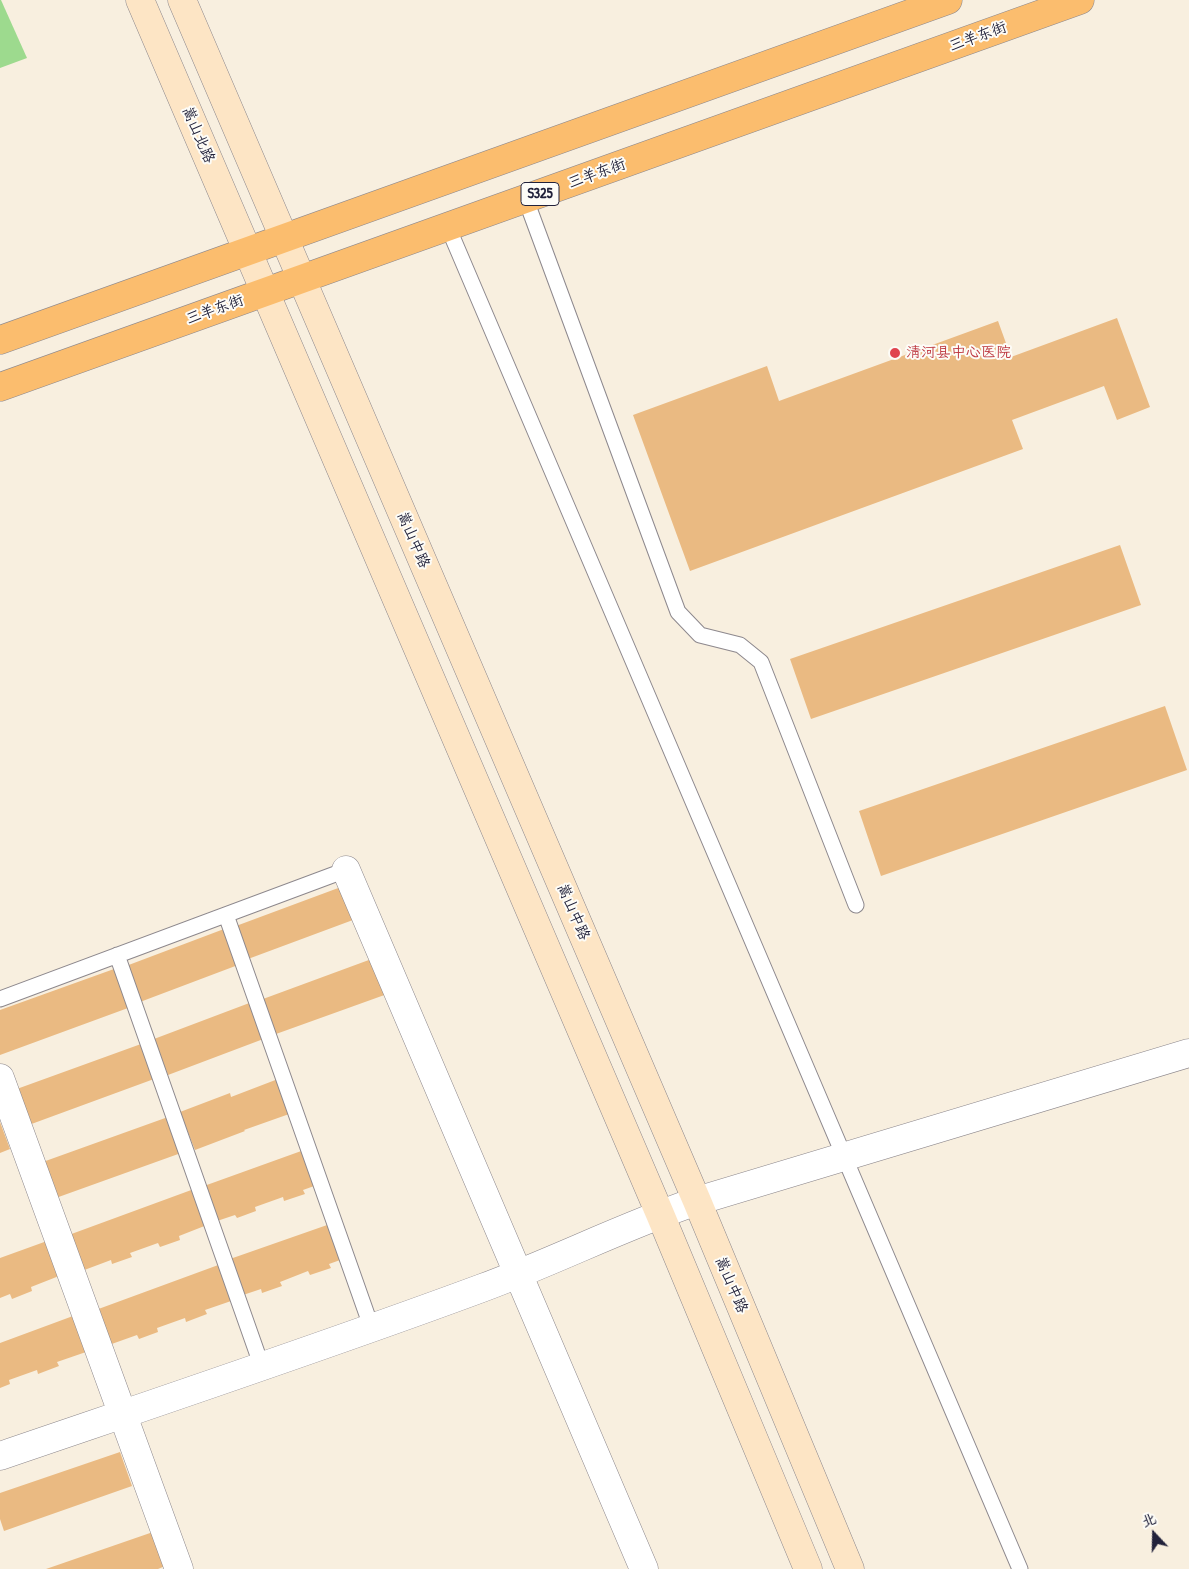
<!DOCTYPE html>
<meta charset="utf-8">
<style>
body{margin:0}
#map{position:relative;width:1189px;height:1569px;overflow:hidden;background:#f8efdf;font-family:"Patrick Hand","LXGW WenKai TC",sans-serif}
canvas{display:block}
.north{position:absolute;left:1129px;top:1509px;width:50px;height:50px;-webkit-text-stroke:4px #fdfcf7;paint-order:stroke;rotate:339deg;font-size:14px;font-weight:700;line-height:20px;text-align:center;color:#22223b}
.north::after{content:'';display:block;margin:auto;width:18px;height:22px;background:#22223b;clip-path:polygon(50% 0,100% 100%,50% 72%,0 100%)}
</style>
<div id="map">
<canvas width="1189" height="1569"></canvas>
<div class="north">北</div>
</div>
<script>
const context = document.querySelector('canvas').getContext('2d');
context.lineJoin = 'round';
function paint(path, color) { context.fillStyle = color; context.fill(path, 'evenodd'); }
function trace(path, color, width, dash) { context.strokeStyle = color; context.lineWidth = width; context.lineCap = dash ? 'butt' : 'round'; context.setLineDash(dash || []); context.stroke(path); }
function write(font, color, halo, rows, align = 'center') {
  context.font = font + ' "Patrick Hand","LXGW WenKai TC",sans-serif'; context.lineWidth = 4; context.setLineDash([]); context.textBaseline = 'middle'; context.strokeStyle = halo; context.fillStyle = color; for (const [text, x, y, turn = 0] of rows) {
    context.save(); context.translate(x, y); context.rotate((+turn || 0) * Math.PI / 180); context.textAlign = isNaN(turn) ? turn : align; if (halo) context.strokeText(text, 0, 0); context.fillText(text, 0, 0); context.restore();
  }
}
paint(new Path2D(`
 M0,0H1L27,58L0,68Z`), '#9dda8e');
paint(new Path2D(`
 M1117,318L1150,407L1117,420L1104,386L1012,420L1023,449L690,571L633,415L767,366L779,401L998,321L1011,357Z
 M1120,545L1141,605L811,719L790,659Z
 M1165,706L1187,770L881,876L859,811Z
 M349,884L361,917L248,959L236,926Z
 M224,929L238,965L140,1002L126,966Z
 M377,957L390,993L276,1034L263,999Z
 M114,969L128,1008L0,1055V1010Z
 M252,1002L266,1038L168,1075L154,1039Z
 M141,1044L154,1079L26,1126L14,1090Z
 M278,1079L292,1113L244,1130L245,1131L195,1150L180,1112L230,1093L231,1097Z
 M168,1117L181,1153L53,1199L40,1163Z
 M0,1122L10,1149L0,1153Z
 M304,1150L317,1185L303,1190L305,1194L284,1201L283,1197L255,1207L256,1211L237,1218L235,1215L217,1221L204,1186Z
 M194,1189L207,1225L179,1236L180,1240L160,1247L158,1243L130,1253L132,1257L112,1264L111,1260L79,1272L66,1236Z
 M330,1224L343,1259L329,1264L331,1268L310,1275L308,1271L280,1282L282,1286L262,1293L261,1289L243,1295L230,1259Z
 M47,1241L59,1276L31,1287L32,1291L12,1299L10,1294L0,1298V1258Z
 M221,1264L234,1300L205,1310L207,1314L186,1322L185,1318L157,1328L158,1332L139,1339L137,1335L106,1346L93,1311Z
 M73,1316L86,1352L57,1362L59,1366L38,1374L37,1370L9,1380L10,1384L0,1388V1343Z
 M120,1452L132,1486L4,1531L0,1519V1493Z
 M153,1532L165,1566L158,1569H46Z`), '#eaba82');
const lane = new Path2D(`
 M526,200L678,612L700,635L740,645L761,662L856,905
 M448,227L1020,1569
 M226,915L372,1329
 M117,955L262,1367
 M0,999L346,870`);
const street = new Path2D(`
 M346,870L644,1569
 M0,1078L179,1569
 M0,1456C161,1401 323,1347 482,1288C555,1261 624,1226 697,1201L1189,1053`);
const secondary = new Path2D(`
 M140,0L660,1214L808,1569
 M182,0L697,1201L850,1569`);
const primary = new Path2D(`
 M0,340L948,0
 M0,387L1080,0`);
trace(lane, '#8d888d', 17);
trace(street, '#8d888d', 29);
trace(secondary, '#8d888d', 29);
trace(primary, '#8d888d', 29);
trace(lane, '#fff', 15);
trace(street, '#fff', 28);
trace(secondary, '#fde5c5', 28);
trace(primary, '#fbbd6e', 28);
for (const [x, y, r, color] of [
 [895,353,6,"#e0444e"]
]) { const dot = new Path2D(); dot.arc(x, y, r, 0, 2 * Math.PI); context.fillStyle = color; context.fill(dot); trace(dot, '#fdfcf7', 2); }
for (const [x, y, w] of [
 [540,194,38]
]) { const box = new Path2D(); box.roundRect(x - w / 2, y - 11.5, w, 23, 4); context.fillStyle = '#fdfcf7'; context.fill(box); trace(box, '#22223b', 1); }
write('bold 14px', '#22223b', null, [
 ["S325",540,194]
]);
write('15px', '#22223b', '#fdfcf7', [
 ["三羊东街",978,37,-20],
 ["嵩山北路",198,135,67],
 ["三羊东街",597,174,-20],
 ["三羊东街",215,310,-20],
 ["嵩山中路",413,540,67],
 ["嵩山中路",573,912,67],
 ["嵩山中路",731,1285,67]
]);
write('15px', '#be3a42', '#fdfcf7', [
 ["清河县中心医院",906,353]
], 'left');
</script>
